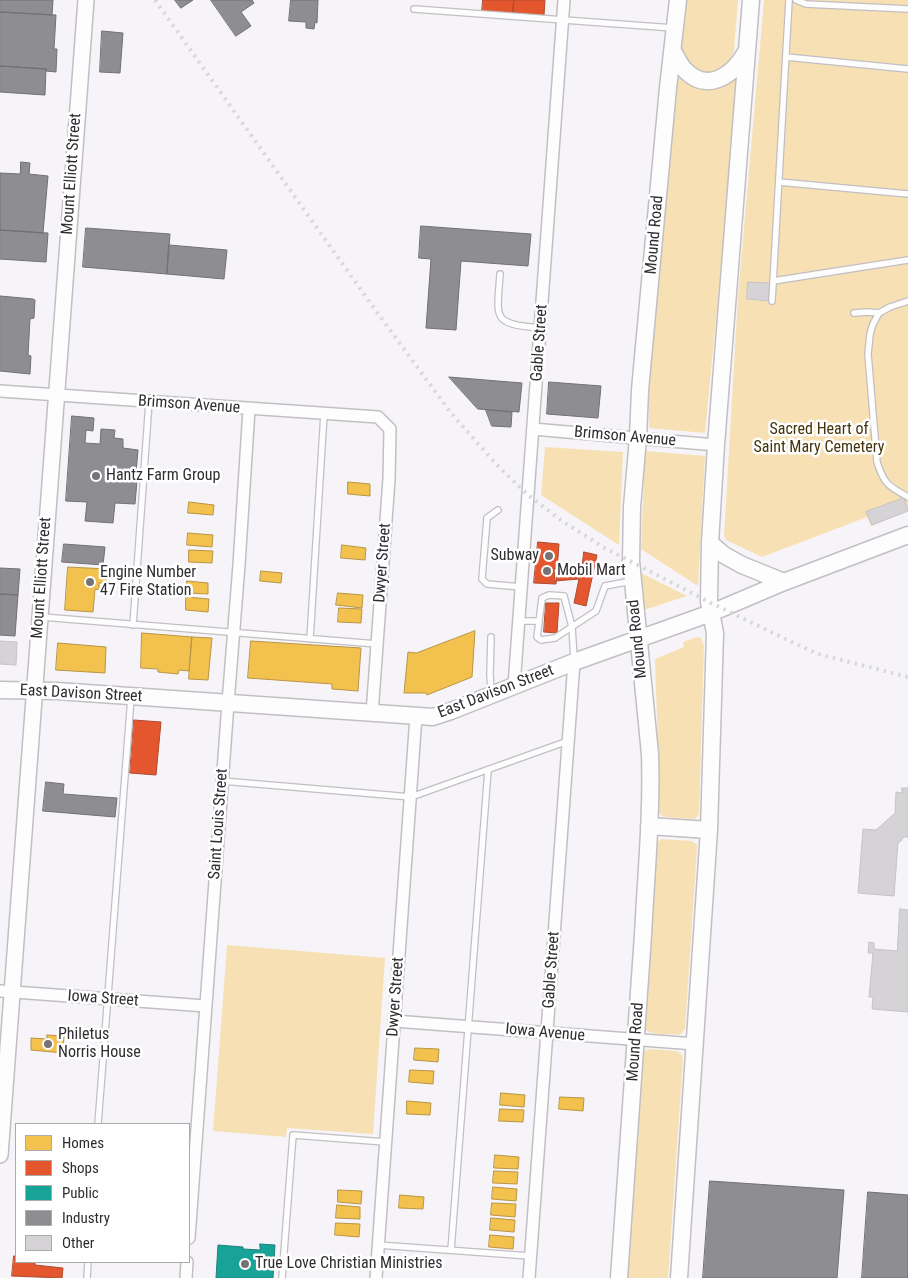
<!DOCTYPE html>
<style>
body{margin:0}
#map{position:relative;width:908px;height:1278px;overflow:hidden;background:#f6f4f8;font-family:"Roboto Condensed",sans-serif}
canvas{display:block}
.legend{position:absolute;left:15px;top:1123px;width:175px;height:140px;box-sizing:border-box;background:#fff;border:1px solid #acabac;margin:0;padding:6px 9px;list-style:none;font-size:15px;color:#2f2d30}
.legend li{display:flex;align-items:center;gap:10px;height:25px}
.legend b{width:25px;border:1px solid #acabac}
</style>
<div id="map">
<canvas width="908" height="1278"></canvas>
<ul class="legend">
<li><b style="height:14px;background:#f2c14e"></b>Homes</li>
<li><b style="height:14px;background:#e4572e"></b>Shops</li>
<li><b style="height:14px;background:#17a398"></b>Public</li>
<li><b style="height:14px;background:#8d8d92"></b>Industry</li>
<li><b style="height:14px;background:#d5d3d6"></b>Other</li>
</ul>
</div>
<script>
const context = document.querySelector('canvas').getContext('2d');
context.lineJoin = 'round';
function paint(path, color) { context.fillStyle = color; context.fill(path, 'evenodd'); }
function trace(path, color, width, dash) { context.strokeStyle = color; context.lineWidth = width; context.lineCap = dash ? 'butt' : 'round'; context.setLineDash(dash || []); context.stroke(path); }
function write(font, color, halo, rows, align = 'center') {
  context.font = font + ' "Roboto Condensed",sans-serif'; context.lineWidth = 5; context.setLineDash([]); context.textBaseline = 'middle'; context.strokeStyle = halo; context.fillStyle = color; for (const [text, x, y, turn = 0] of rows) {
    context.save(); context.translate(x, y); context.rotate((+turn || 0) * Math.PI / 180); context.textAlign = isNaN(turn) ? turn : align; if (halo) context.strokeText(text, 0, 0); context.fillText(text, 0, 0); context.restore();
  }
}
paint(new Path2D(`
 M684,0H738L734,50C729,66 713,79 697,70C691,67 686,62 680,57V45Z
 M764,0H908V511L871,526L867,517L762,557L726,540L724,536L738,296Z
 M679,78L685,79L733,78L737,79L739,84L705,433L649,428L648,377L668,150L673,129L677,82Z
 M545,447L623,452L619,545L541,495Z
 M645,451L705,456L698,586L641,549Z
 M641,573L687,596L644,610L642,606Z
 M697,637L701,638L704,646L699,814L695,819H692L664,817L660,814L659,811V778L655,659L684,647L683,642Z
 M662,839L692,841L697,845V849L685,1029L681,1034L678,1035C668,1034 651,1036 644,1028L656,843Z
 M227,945L385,958L373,1134L287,1128L286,1137L213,1131Z
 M649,1049L677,1051L682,1055L683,1059L668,1278H627L641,1058C642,1053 644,1050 649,1049Z`), '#f7e1b4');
const homes = new Path2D(`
 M348,482L370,484V496L348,494Z
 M189,502L214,505L213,515L188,513Z
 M188,533L213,535L212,547L187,545Z
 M342,545L366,548L365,560L341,558Z
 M189,550L213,551L212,563L189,562Z
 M68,567L107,569L106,583H99V590L95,589L93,612L65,610Z
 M261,571L282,573L281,583L260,581Z
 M187,581L208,583V594L186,593Z
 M338,593L363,595L362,608L336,605Z
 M186,597L209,599L208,612L186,610Z
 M339,608L362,609L361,623L338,622Z
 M475,631L472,677L427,695L426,693H404L408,652L416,653Z
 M142,633L192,637L189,671L179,670L178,674L158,672V669L141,668Z
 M192,637L212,638L208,680L189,679Z
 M251,641L361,648L358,691L332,689V684L248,678Z
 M58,643L106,647L105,673L56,670Z
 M47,1035L64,1036L63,1053L31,1050V1038L47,1039Z
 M415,1048L439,1049L438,1062L414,1060Z
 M410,1070L434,1071L433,1084L409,1082Z
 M501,1093L525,1095L524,1107L500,1105Z
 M560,1097L584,1098L583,1111L559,1109Z
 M407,1101L431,1103L430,1115L407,1114Z
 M500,1109L524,1110L523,1122L499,1121Z
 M495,1155L519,1157L518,1169L494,1168Z
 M494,1171L518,1172L517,1184L493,1183Z
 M493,1187L517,1189L516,1201L492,1199Z
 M338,1190L362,1191L361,1204L338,1202Z
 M400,1195L424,1197L423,1209L399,1208Z
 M492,1203L516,1204L515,1217L491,1215Z
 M337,1205L360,1207V1219L336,1218Z
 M491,1218L515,1220L514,1232L490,1230Z
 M336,1223L360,1224L359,1237L335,1235Z
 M490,1235L514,1237L513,1249L489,1247Z`);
paint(homes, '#f2c14e');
trace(homes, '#b89545', 1);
const shops = new Path2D(`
 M483,0H514L513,13L482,11Z
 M514,0H545L544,15L513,13Z
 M538,542L559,544L556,584L534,583Z
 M584,552L597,555L586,606L574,603L579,579L555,581L554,569L582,565Z
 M546,603H559L557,633L544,632Z
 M134,720L161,722L156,775L130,773Z
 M14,1256H16V1262H35V1265L63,1268L62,1278L12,1276Z`);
paint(shops, '#e4572e');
trace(shops, '#ae4a2f', 1);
const public = new Path2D(`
 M260,1244L275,1245L273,1278H216L218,1245L243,1247V1249L260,1250Z`);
paint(public, '#17a398');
trace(public, '#1e8079', 1);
const industry = new Path2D(`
 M0,0H53L52,15L0,12Z
 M175,0H193L181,8Z
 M211,0H252L254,3L241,12L251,26L236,36Z
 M291,0H318L317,23L315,22L314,29L306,28V22L289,21Z
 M0,12L56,15L54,49H57L56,72L46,71V69L0,66Z
 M102,31L123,33L120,73L100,72Z
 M0,66L46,69L45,95L0,92Z
 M21,162L30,163L29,174L48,176L43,233L0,230V173L20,174Z
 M421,226L531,234L528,266L461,261L456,330L426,328L431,259L419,258Z
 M86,228L170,234L167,274L83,267Z
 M0,230L48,233L46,262L0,259Z
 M169,245L227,250L224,279L167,274Z
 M0,296L33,299L35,300L34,318L30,319L28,355L31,356L30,374L0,371Z
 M449,377L522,383L519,412L478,409Z
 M549,382L601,386L598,418L547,414Z
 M486,410L512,412L511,427L492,426Z
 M72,416L94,418L93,431L86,430L85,443L100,444L101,429L115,430L114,438L123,439V448L138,450L136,473L116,471L115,479L137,481L135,504L115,503L113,523L85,521L87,502L66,501Z
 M64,544L105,547L103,565L62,562Z
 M0,568L20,569L18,595L0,594Z
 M0,594L18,595L15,636L0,635Z
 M46,782L64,784L63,794L117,798L115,817L43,811Z
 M710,1181L844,1190L837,1278H703Z
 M868,1192L908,1195V1278H862Z`);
paint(industry, '#8d8d92');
trace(industry, '#717075', 1);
const building = new Path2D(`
 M748,282L770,283L769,301L747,299Z
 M904,498L908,511L872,525L866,512Z
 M0,641L17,642L16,665L0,664Z
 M902,788H908V837H904L900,842H898L894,896L858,893L863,829L876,830L895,813L896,792L902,793Z
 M900,909L908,910V1012L872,1009L873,997H869L873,953H868L869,942L874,943V949L897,951Z`);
paint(building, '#d5d3d6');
trace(building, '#c5c3c6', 1);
const service = new Path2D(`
 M796,0L806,4L908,9
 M414,9L673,28
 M786,57L908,69
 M779,182L908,194
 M500,274C497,319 491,324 541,328
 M773,281L908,260
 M772,301L789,0
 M908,301L890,307L879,313L873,324L870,334L868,354L877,462C884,484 888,486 908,497
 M854,313L868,312L879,313
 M498,510L487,518L482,579L487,584L521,587
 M42,617L377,644
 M519,621H539
 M133,625L149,402
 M491,637L490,674L491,692
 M310,639L324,414
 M574,659L572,627L564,596L549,595L542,598L537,637L541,640L555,638L596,611L605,586L632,581
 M222,781L411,797L568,741
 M98,1124L131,698
 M378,1245L530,1256
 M451,1250L488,770
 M87,1278L88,1262
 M282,1278L293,1135L385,1142`);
const minor = new Path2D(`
 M0,391L378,417L390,429L389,479L372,714
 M533,429L716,445
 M514,686L564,0
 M0,991L206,1006
 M394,1021L695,1044
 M189,1238L228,703L239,565L249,409
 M186,1278L187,1262
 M376,1278L416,716
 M529,1278L574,662`);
const tertiary = new Path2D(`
 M0,1155L86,0`);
const secondary = new Path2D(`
 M673,51C676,56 679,63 683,68C706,94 732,77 746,52
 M710,543L724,555L742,565L784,582
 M0,690L57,691L433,717L451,711L574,662L711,613L784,582L908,535
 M649,826L709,830
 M619,1278C626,1164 636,1049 643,935C646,875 652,814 650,754L631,561L632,507L638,438L640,390L668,88L678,0
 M679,1278L709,830L715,633L709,602L710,543L716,445L751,0`);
trace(service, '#c1bfc2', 8);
trace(minor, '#c1bfc2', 14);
trace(tertiary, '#c1bfc2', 18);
trace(secondary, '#c1bfc2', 19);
trace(service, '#fefdfe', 5.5);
trace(minor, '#fefdfe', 11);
trace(tertiary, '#fefdfe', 15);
trace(secondary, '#fefdfe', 16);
trace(new Path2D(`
 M155,0L376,311L451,413L496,464L528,495L562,521L603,547L709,602L794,643L818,654L908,677`), '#d8d8d9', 4, [2.5, 5]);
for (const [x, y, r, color] of [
 [96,476,5,"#757376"],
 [549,556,5,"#757376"],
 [547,571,5,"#757376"],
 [90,582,5,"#757376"],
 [48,1044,5,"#757376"],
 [245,1264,5,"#757376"]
]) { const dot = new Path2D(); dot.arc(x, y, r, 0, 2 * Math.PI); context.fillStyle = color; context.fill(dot); trace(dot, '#fff', 2); }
write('16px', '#2f2d30', '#fff', [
 ["Mount Elliott Street",72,174,-86],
 ["Mound Road",655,235,-85],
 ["Gable Street",540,343,-86],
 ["Brimson Avenue",189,405,4],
 ["Brimson Avenue",625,437,5],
 ["Dwyer Street",383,563,-86],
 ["Mount Elliott Street",42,578,-86],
 ["Mound Road",638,639,-96],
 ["East Davison Street",496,692,-21],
 ["East Davison Street",81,694,3],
 ["Saint Louis Street",219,824,-86],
 ["Gable Street",552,970,-86],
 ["Dwyer Street",396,997,-86],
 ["Iowa Street",103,999,4],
 ["Iowa Avenue",545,1033,5],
 ["Mound Road",636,1042,-86]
]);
write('16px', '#45340b', '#fff', [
 ["Sacred Heart of",819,430],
 ["Saint Mary Cemetery",819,448]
]);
write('16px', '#2f2d30', '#fff', [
 ["Hantz Farm Group",106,476],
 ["Subway",539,556,"right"],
 ["Mobil Mart",557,571],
 ["Engine Number",100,573],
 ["47 Fire Station",100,591],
 ["Philetus",58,1035],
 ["Norris House",58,1053],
 ["True Love Christian Ministries",255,1264]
], 'left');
</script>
